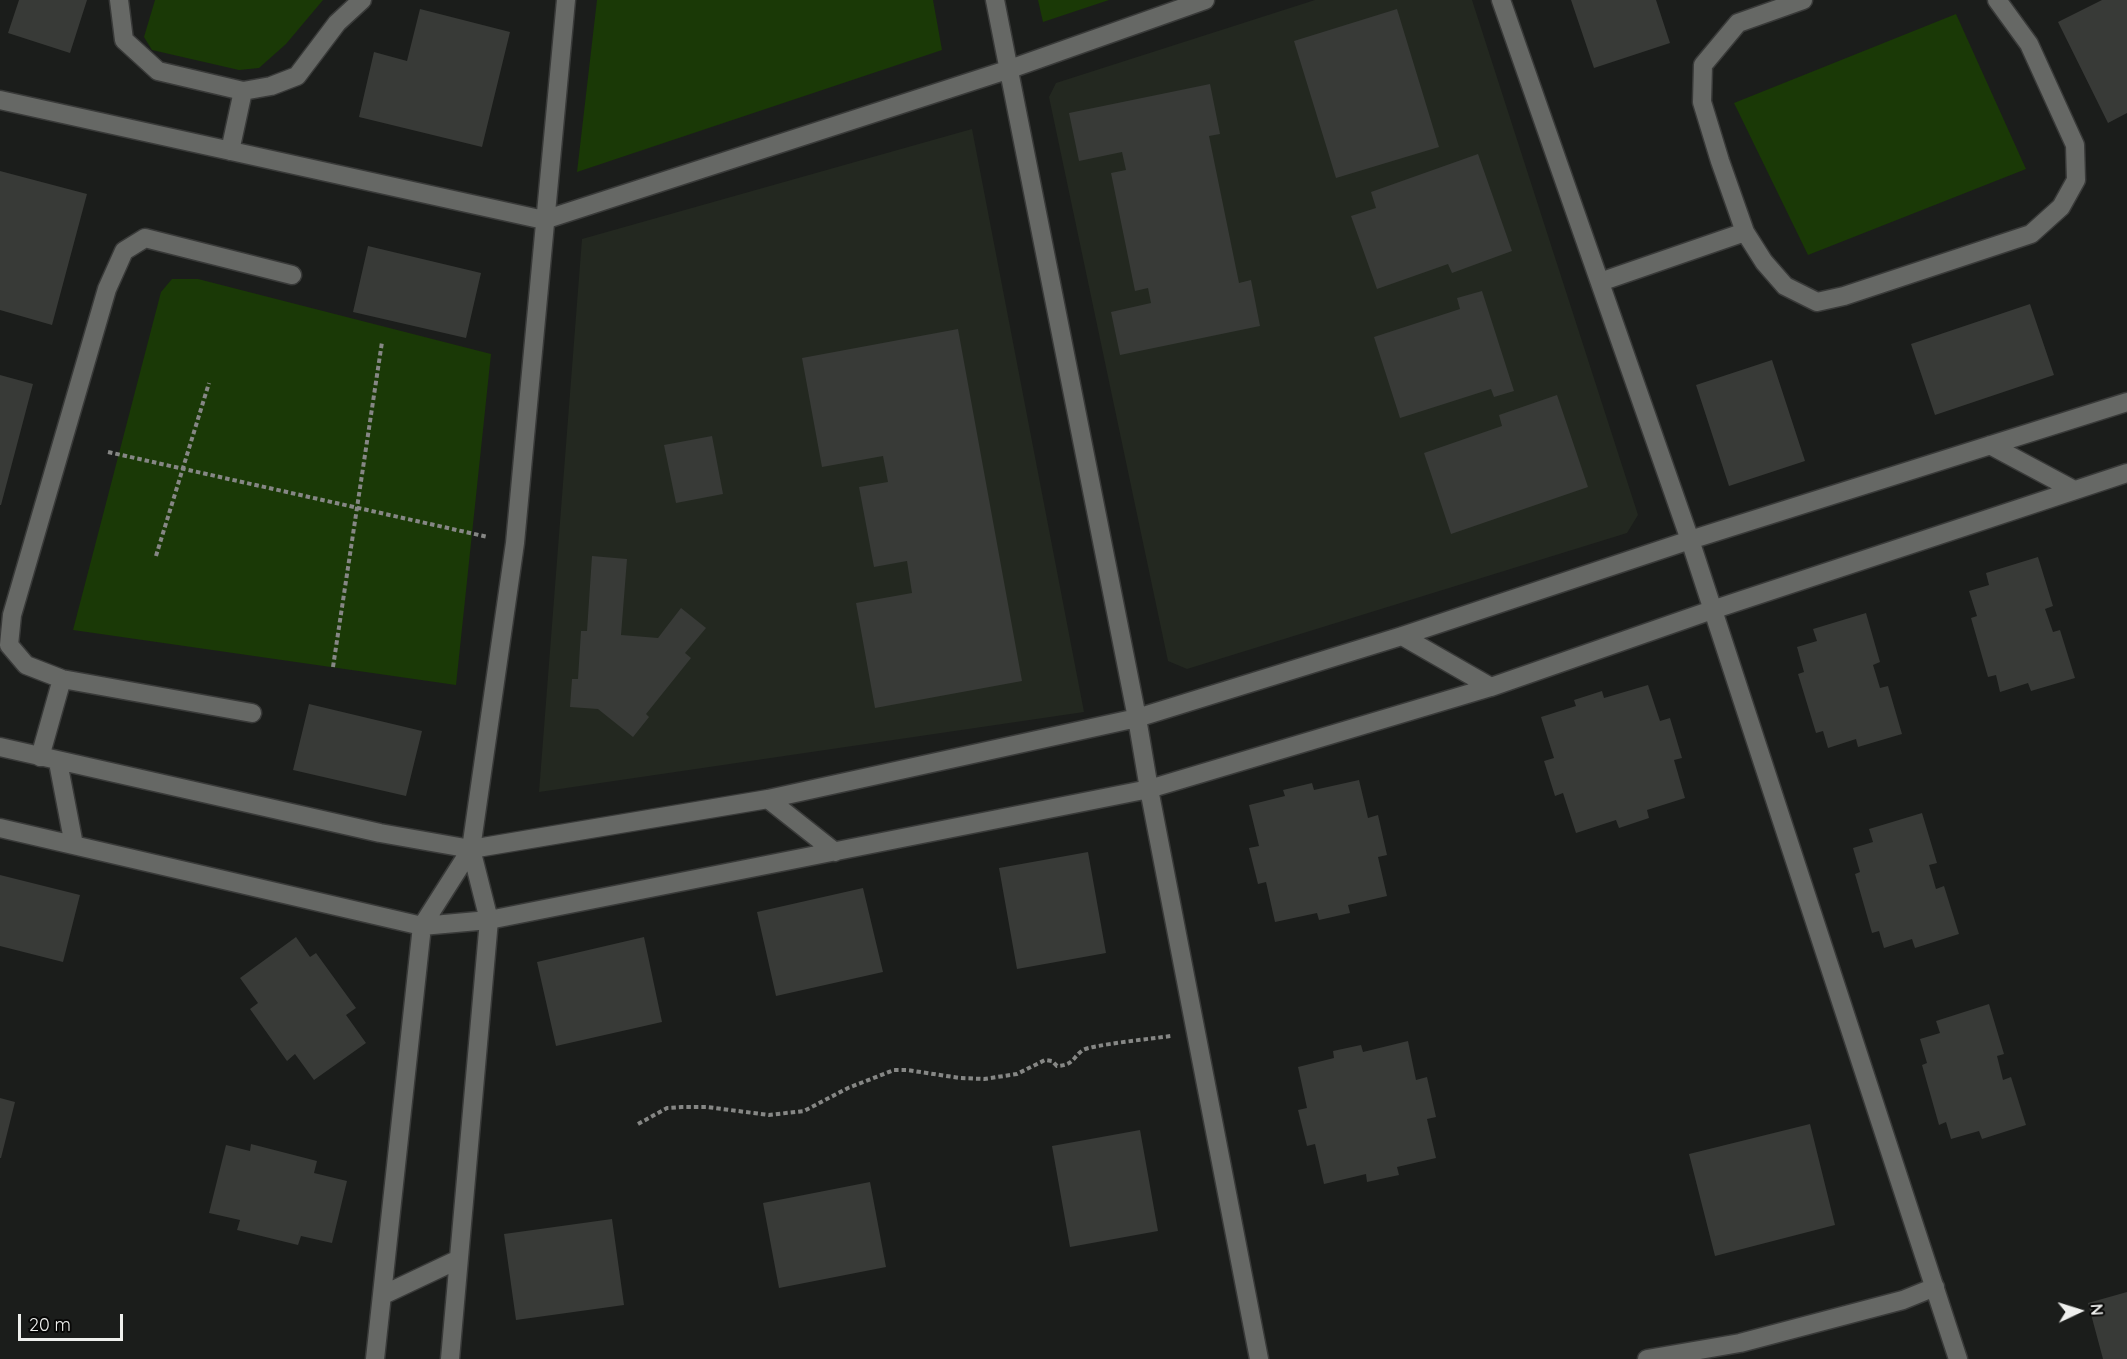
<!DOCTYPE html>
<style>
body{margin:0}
#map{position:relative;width:2127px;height:1359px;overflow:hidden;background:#1b1d1b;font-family:Quicksand,sans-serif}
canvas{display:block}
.north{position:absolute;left:2049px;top:1281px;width:60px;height:60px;-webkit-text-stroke:4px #070706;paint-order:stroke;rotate:86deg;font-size:16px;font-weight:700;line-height:24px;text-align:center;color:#eff0ee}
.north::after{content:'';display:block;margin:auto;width:21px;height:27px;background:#eff0ee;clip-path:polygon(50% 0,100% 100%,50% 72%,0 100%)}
.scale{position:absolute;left:18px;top:1314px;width:105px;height:27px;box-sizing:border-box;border:3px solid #eff0ee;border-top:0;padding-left:8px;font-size:18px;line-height:21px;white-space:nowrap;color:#eff0ee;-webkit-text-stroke:4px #070706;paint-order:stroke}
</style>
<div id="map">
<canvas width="2127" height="1359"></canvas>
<div class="north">N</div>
<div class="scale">20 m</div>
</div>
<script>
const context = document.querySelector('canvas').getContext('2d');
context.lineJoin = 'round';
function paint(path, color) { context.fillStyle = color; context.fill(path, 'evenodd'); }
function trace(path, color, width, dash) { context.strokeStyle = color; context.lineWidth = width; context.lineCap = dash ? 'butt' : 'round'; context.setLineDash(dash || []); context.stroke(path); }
paint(new Path2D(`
 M1315,0H1472L1638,515L1627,533L1187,669L1168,661L1049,97L1056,83Z
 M972,129L1084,712L539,792L582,239Z`), '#232820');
paint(new Path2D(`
 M155,0H323L286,44L259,68L239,70L152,50L144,37Z
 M597,0H933L942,50L577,172Z
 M1038,0H1109L1043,22Z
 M1956,14L2026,169L1808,255L1734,103Z
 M172,279H198L491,354L456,685L73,630L155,315L161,292Z`), '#1a3906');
paint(new Path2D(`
 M19,0H87L70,53L8,33Z
 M1571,0H1656L1670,43L1594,68Z
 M2102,0H2127V113L2108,123L2058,22Z
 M420,9L510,32L482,147L359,117L374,52L407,61Z
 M1397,9L1439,147L1336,178L1294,41Z
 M1210,84L1220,134L1209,136L1239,283L1251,280L1260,326L1120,355L1111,312L1151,303L1148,288L1135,291L1111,173L1126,170L1122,152L1079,161L1069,113Z
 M1478,154L1512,251L1452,273L1448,264L1377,289L1351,216L1376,208L1371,192Z
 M0,171L87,194L52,325L0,310Z
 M368,246L481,273L466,338L353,312Z
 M1482,291L1514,391L1494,397L1491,389L1400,418L1374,337L1460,309L1457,298Z
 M2030,304L2054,375L1935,415L1911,344Z
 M958,329L1022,681L875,708L856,603L912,593L907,561L874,567L859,487L888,482L883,456L822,467L802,358Z
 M1772,360L1805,461L1729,486L1696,385Z
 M0,375L33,384L1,505H0Z
 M1557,395L1588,487L1451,534L1424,453L1502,426L1499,415Z
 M712,436L723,494L676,503L664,445Z
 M592,556L627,559L621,635L658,638L681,608L706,628L685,653L691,658L646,714L649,717L633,737L598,709L570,707L572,679H578L581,631H587Z
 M2038,557L2053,606L2045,609L2053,632L2060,630L2075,678L2031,691L2028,683L2000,692L1996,675L1988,677L1971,618L1977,616L1969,591L1989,585L1986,573Z
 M1866,613L1880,662L1873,665L1880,688L1888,686L1902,734L1858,747L1856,739L1828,748L1823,731L1816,733L1798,674L1804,672L1797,647L1817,641L1813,629Z
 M1648,685L1660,721L1670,718L1682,758L1674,760L1685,798L1647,810L1649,818L1619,828L1616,820L1576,833L1563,793L1555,796L1544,761L1554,758L1541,717L1576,706L1574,700L1602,691L1604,698Z
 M309,704L422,731L406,796L293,770Z
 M1359,780L1368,818L1378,815L1387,855L1378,857L1387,896L1348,905L1350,913L1319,920L1317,913L1275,922L1266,882L1258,884L1249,848L1259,846L1249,805L1285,796L1283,790L1312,783L1314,790Z
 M1922,813L1937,863L1929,865L1936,889L1944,886L1959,934L1915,948L1912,939L1884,948L1879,931L1872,933L1855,874L1860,872L1853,848L1873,842L1869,829Z
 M1088,852L1106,953L1017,969L999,868Z
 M0,875L80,895L63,962L0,946Z
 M863,888L883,972L776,996L757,912Z
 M296,937L310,957L316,953L356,1008L346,1015L366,1043L314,1080L295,1054L287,1061L250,1009L258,1003L240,978Z
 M644,937L662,1022L556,1046L537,962Z
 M1989,1004L2004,1054L1997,1056L2003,1080L2011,1077L2026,1125L1982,1139L1979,1131L1951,1139L1946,1122L1939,1125L1922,1065L1927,1063L1920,1039L1940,1033L1936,1021Z
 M1408,1041L1416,1080L1427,1077L1436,1117L1427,1119L1436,1158L1397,1167L1399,1175L1367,1182L1366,1174L1324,1184L1315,1144L1307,1146L1298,1110L1307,1108L1298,1067L1334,1058L1333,1051L1361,1045L1363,1052Z
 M0,1098L15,1102L1,1158H0Z
 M1810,1124L1835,1225L1715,1256L1689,1154Z
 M1140,1130L1158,1231L1070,1247L1052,1146Z
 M251,1144L317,1161L314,1173L347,1181L332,1243L301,1236L298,1245L237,1230L240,1220L209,1213L226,1145L250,1151Z
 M870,1182L886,1267L779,1288L763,1203Z
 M612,1219L624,1305L516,1320L504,1234Z
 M2127,1292V1359H2103L2088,1303Z`), '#383a37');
const minor = new Path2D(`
 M119,0L124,40L158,71L243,91L271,86L297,76L337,23L362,0
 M995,0L1137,718L1149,789L1259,1359
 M1501,0L1690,540L1958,1359
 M1803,0L1738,23L1703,65L1702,102L1720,161L1745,232L1764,262L1785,286L1817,302L1844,296L2031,234L2061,207L2076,180L2075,145L2029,44L1997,0
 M0,100L544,220L1010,69L1205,0
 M230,151L243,91
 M1600,282L1745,232
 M1990,445L2074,490
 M1402,636L1491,687
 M252,713L62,679L26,665L9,645L12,615L107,289L124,251L145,238L292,275
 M0,747L380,833L471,849L768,799L1137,718L1402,636L1690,540L2127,402
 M40,757L62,679
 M58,762L74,845
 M768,799L835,852
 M0,828L422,926L489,920L1149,789L1491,687L1712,610L2127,473
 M383,1295L457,1260
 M375,1359L422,926L471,849
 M450,1359L489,920L471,849L515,543L566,0
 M1647,1359L1740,1343L1903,1300L1935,1287`);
trace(minor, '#393a39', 21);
trace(new Path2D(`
 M108,452L488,537
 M156,556L209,383
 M333,667L382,342
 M638,1124L667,1108L682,1107H707L769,1115L804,1111L848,1088L894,1070H907L960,1078L984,1079L1017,1074L1045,1060L1052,1061L1057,1066C1074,1065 1072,1058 1083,1050C1091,1045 1157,1038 1171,1036`), '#868785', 4, [4.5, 3]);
trace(minor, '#666865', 18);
</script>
